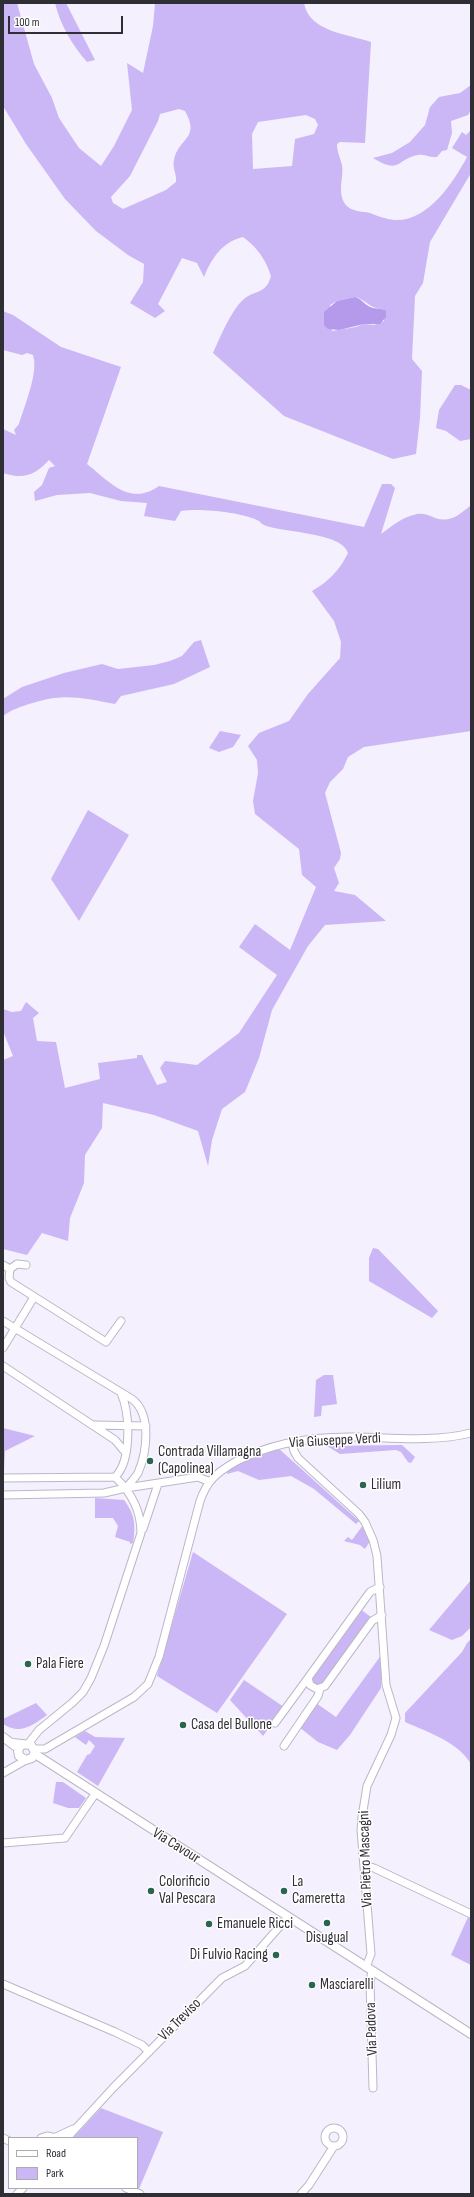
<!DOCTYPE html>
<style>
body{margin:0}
#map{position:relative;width:474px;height:2197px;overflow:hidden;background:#f4f0fd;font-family:"Sofia Sans Condensed",sans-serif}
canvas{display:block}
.frame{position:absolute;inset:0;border:4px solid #302e35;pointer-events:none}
.legend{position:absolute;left:8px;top:2137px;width:130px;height:52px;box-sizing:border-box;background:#fff;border:1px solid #acabae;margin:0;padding:5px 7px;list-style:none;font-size:12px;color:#302e35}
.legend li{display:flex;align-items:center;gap:8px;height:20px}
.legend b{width:20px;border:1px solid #acabae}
.scale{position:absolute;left:8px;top:16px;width:115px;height:18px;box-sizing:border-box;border:2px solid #302e35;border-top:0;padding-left:5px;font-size:12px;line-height:14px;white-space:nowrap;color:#302e35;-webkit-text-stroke:3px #fff;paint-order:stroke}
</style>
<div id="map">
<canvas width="474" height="2197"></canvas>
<div class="frame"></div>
<ul class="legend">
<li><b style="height:5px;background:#fff"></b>Road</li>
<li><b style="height:11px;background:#cbb6f6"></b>Park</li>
</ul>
<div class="scale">100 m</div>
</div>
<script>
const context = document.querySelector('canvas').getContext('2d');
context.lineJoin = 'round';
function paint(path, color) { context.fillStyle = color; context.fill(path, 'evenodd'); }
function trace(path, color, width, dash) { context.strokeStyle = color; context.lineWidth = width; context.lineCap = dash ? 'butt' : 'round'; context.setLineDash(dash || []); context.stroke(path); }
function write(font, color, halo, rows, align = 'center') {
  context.font = font + ' "Sofia Sans Condensed",sans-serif'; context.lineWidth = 3; context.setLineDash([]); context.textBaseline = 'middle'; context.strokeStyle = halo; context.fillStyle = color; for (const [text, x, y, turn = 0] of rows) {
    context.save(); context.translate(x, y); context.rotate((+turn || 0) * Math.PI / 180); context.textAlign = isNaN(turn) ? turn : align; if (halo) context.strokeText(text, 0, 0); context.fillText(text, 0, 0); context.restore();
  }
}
paint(new Path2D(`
 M3,3H17L34,64L52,98L59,118L79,148L101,166L114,146L132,110L127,63L143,73L153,26L155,3H304C309,32 348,34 371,42L365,143L340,142L337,144C337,152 340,157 342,165C344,178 337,191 345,204C351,212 361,211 370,213C377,216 386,219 394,220C428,222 453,183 467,157L452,148L462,132L466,135L471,130V173L430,242L423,283L415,296L412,359L422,371L420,418L416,454L393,459L284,416L213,353C220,338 231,310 244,299C254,290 266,295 271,276C266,260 257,247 243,237C223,241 211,259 204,277L197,263L182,258L158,304L165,311L155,318L130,303L143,282L144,264L128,255L96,231L65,199L26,144L3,106ZM179,109L185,111C201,139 178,138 174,160C172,168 177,174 176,182L166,190L123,209L113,203L111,197L130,176L158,121L160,114ZM306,115L315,119L318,125L314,134L295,139L292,166L253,169L252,134L258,122ZM355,297C367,300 368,308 383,309L384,321L374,325L364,324L356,327L332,331L330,305L337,301Z
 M55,3H66L95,60L87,62C72,45 60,24 55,3Z
 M471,85V110L468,115L451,121L452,133L447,150L442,151L437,157C430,158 425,154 418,155C396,159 401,175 373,158L392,153L410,142L425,125L430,107L439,97L460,93Z
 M3,311L13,315L61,347L121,367L87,464C109,481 129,507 159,486L364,527L382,484H391L395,488L381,534C392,526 402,517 417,514C423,513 429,515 435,518C451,523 459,515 471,505V731L364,747L348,757L343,769L330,782L325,793L341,853L340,859L334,868L339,883L334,891L355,895L386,921L325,925L308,946L272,1010L259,1058L245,1092L222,1109L212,1140L208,1166L198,1131L154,1115L103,1103L102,1128L85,1155L84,1183L70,1218L68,1241L42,1233L27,1255L3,1249V1060L13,1056L3,1031V1009L12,1012L21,1011L26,1002L39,1013L33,1018L37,1041L56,1042L65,1088L100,1079L98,1063L137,1058V1055H142L157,1085L167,1082L160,1068L165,1061L197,1065L239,1033L277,975L239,947L255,924L290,950L316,887L302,875L299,849L255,814L253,801L258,773L257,760L248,746L259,733L289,721L308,694L340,658L341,642L334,621L312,591C329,581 339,571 348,553C342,532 283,533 264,525C261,524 260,521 257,520C239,512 200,508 181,511L175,521L144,516L147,503L121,501L90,493L57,495L35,501L34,492L42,485L49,468L55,466L49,460C35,475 24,480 3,473V429L16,435L14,430L19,424C24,407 39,372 33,355L27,353L22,355L3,350Z
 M455,385H461L471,390V439L460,441L446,431L436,428L439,410Z
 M201,640L210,667L174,684L121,696L115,704C81,697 62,693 29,704C20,707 11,710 3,716V699L22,687L64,673L102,664L118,669L154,665L170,661L182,656L194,642Z
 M220,731L241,735L233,747L219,752L209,748Z
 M88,810L129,835L79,921L51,879Z
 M373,1248L378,1249L438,1311L432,1318L369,1281V1258Z
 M324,1375H333L337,1404L322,1406L321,1416L314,1417L316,1380Z
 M3,1428L35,1436L5,1451L4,1471Z
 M402,1445L415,1457L411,1463L408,1462L401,1452L396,1450L340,1454L327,1446Z
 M278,1448L287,1456L359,1521L356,1524L314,1489L291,1476L259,1480L238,1471L227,1474V1470L238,1463Z
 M95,1498L124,1500C135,1514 136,1526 133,1543L130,1544V1542L115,1537L118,1526L113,1518H95Z
 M363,1525L370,1541L365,1549L360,1545L344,1541L348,1537L352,1540Z
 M193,1552L287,1614L217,1713L157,1676Z
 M471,1580V1627L462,1636L452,1640L429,1630Z
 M360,1609L371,1617L325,1682L317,1686L313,1683L312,1678Z
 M471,1639V1764C458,1742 428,1732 405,1722V1713L462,1652L467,1643Z
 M382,1654L381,1688L350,1735L337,1750L318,1742L299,1727L316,1703L336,1717Z
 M244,1680L284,1707L263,1736L230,1700Z
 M36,1703L47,1715C32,1726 20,1735 3,1724V1719Z
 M85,1731L95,1737L125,1738L98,1786L77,1772L87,1755L90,1754L95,1746L89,1740L86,1745L75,1737Z
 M56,1782H63L86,1798L79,1808H68L53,1803Z
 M468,1917L471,1918V1965L451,1955Z
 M101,2108L163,2132L139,2189L137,2188V2138H73Z`), '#cbb6f6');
paint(new Path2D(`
 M355,297C362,299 365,306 373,308C378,309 382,308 386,311V317L380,324H364L339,330L328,329L324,325V312L337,301Z`), '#b599eb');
const minor = new Path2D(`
 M3,1265L10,1269
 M26,1265L17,1264L10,1269L9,1278L11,1282L106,1342L121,1321
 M3,1321L132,1399C152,1414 147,1452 138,1473C135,1478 130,1483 126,1488
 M3,1348L34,1297
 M3,1366L115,1440L126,1453
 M94,1425L146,1426
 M292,1443L294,1451L298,1458L359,1514L365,1522L373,1540L377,1556L386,1685L396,1718L391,1735L367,1786L362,1817L361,1830L371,1954L366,1967
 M115,1477C132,1461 130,1413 121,1393
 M3,1478L115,1477C131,1492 141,1510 141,1533L104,1646L91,1678L83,1692L72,1703L39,1730L28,1744
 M3,1495L104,1493L126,1488L198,1477L208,1481
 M143,1529L158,1484
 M380,1587L370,1592L308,1678L310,1685L317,1689L325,1686L372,1621L382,1615
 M275,1723L308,1678
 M284,1746L318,1696L320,1689
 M34,1749H45L134,1697L148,1684L159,1657L200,1501C207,1481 216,1473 235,1462C272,1442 317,1436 359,1437C396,1438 434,1442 471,1433
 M3,1773L26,1760
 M3,1843L65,1838L95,1794
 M364,1865L374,1868L471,1914
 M372,1971L370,1982L373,2088
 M3,1984L115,2032L142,2045L149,2052
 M325 2137a9 9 0 1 1 18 0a9 9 0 1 1-18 0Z
 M56,2137L73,2129
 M3,2138L9,2141
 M41,2138L47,2136L57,2138
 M67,2138L113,2088L222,1978L245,1966L288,1917
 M126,2188L140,2194
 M17,2194L23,2188
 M301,2194L309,2185L334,2146`);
const tertiary = new Path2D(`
 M3,1737L15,1746
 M12,1743L31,1745L35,1752L32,1758L26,1760L19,1756L18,1751L21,1745
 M35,1754L471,2034`);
trace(minor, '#bcb7c7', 9);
trace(tertiary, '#bcb7c7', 10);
trace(minor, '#fff', 7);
trace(tertiary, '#fff', 8);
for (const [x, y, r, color] of [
 [150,1461,4,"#2a654f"],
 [363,1485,4,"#2a654f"],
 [28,1664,4,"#2a654f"],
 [183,1725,4,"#2a654f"],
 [151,1891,4,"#2a654f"],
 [284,1891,4,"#2a654f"],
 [327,1923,4,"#2a654f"],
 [209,1924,4,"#2a654f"],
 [276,1955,4,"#2a654f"],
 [312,1985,4,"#2a654f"]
]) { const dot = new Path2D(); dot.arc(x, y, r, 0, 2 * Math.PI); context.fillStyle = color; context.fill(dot); trace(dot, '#fff', 1.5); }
write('15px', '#302e35', '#fff', [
 ["Via Giuseppe Verdi",335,1441,-3],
 ["Via Cavour",176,1846,32],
 ["Via Pietro Mascagni",366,1859,-92],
 ["Via Treviso",180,2020,-45],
 ["Via Padova",372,2029,-92]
]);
write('15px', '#302e35', '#fff', [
 ["Contrada Villamagna",158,1452],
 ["(Capolinea)",158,1469],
 ["Lilium",371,1485],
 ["Pala Fiere",36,1664],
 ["Casa del Bullone",191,1725],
 ["Colorificio",159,1882],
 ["Val Pescara",159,1899],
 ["La",292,1882],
 ["Cameretta",292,1899],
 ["Emanuele Ricci",217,1924],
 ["Disugual",327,1938,"center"],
 ["Di Fulvio Racing",268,1955,"right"],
 ["Masciarelli",320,1985]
], 'left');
</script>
